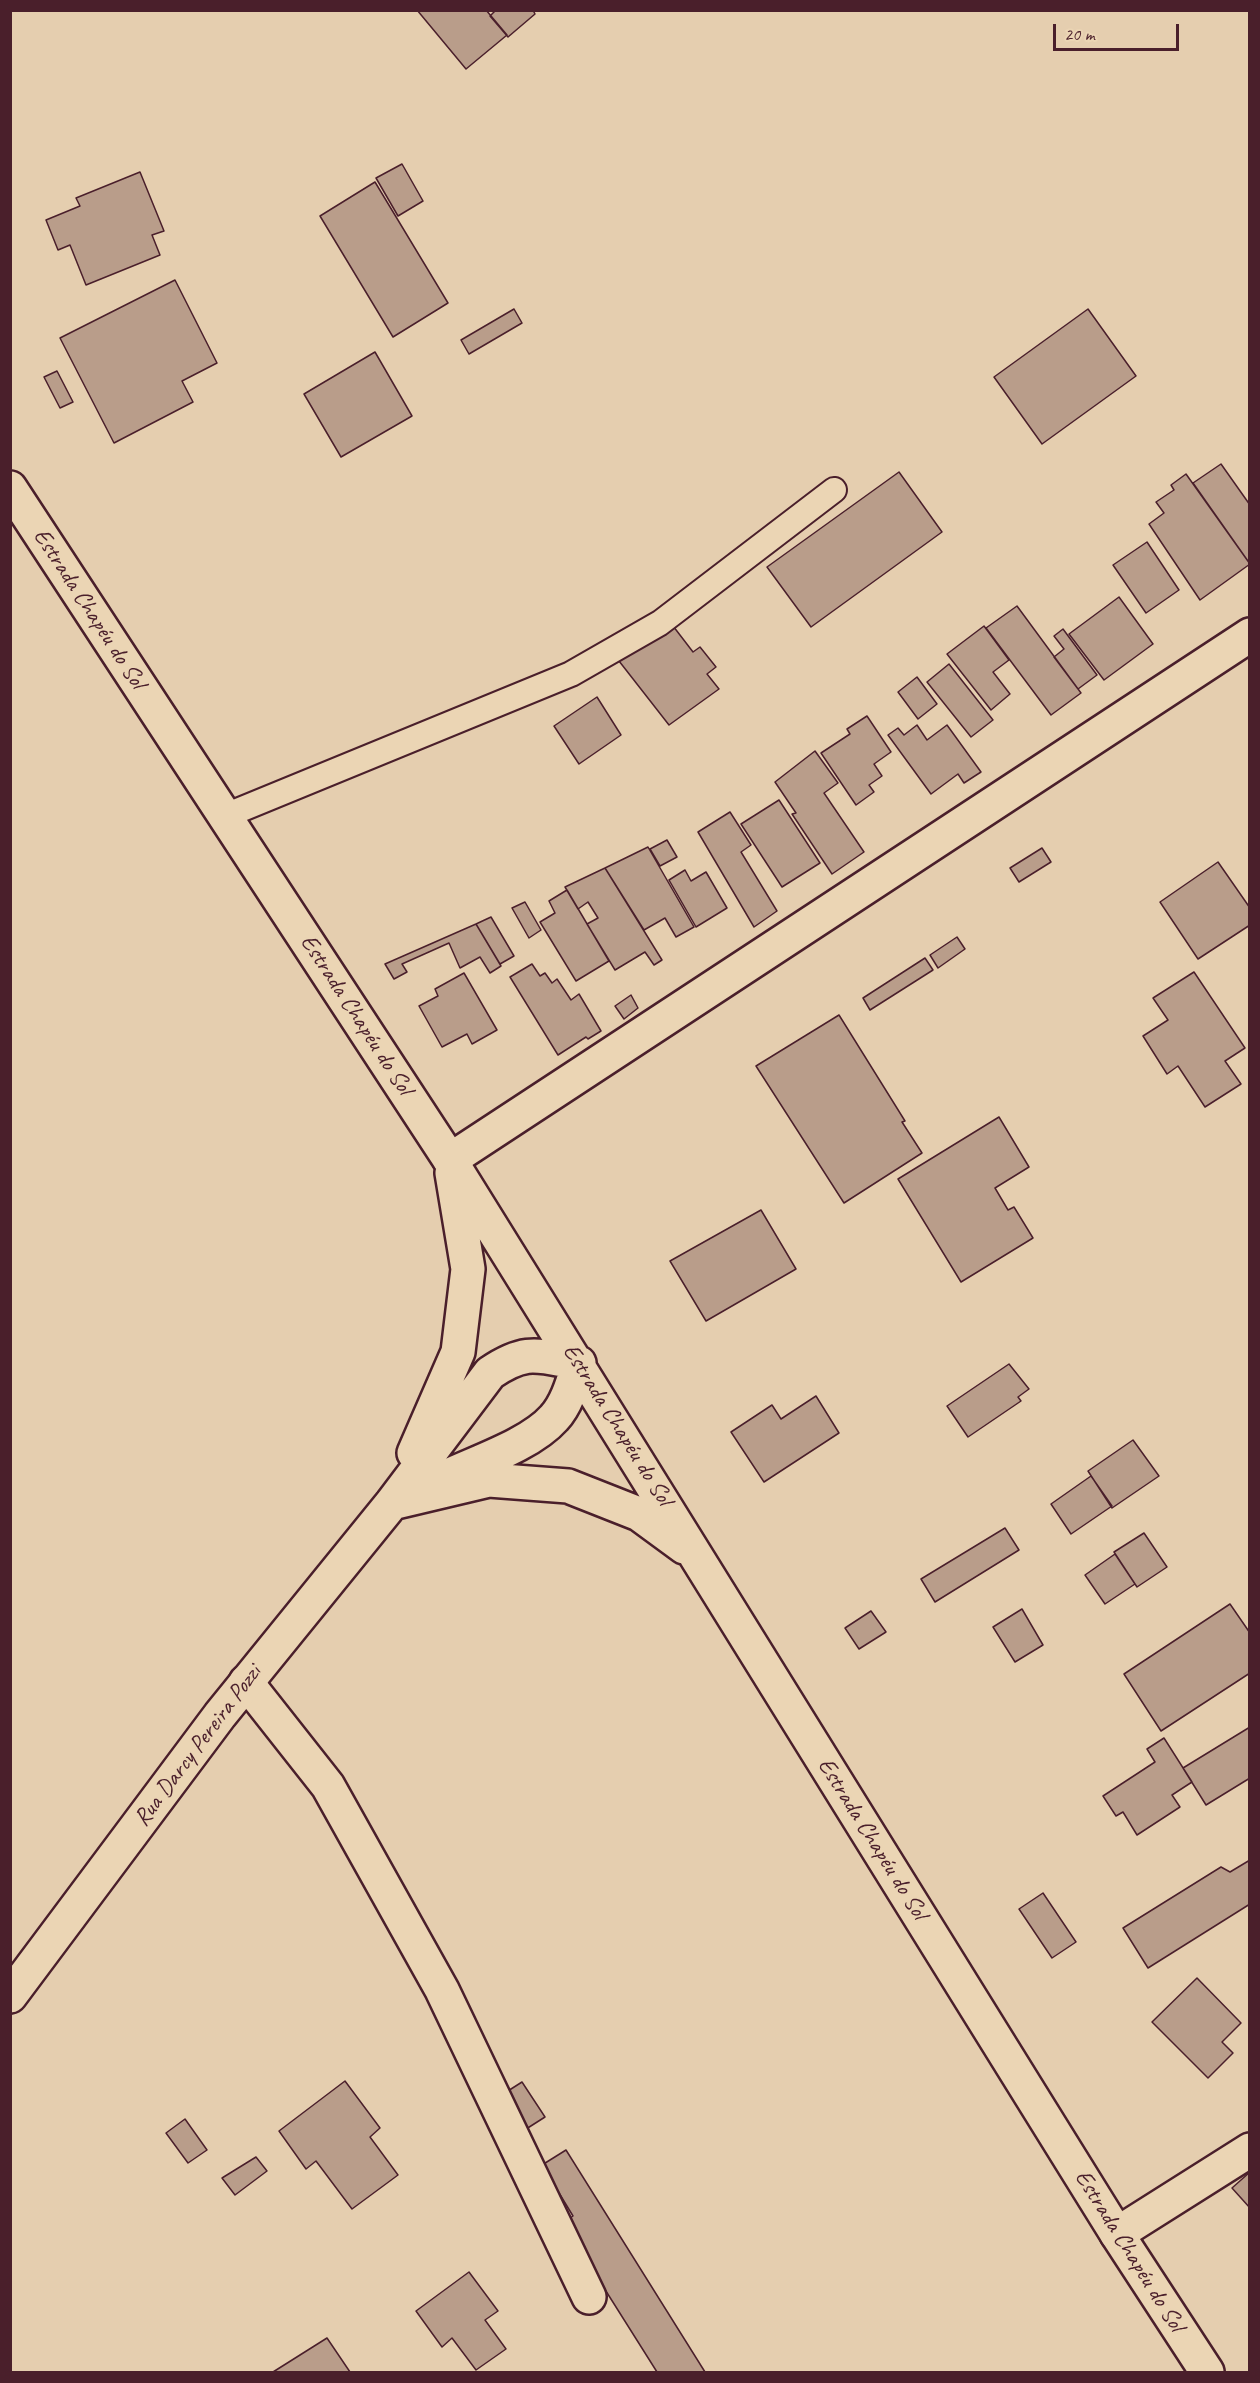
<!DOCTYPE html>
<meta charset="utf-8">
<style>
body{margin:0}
#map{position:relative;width:1260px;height:2383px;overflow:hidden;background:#e5ceaf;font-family:Caveat,sans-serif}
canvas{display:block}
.frame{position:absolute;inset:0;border:12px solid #4a1f2b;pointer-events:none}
.scale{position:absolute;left:1053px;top:24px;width:126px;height:27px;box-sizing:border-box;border:3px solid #4a1f2b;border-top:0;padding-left:8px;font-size:18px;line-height:21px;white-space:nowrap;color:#4a1f2b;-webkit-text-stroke:4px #ebd5b4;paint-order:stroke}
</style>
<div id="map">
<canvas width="1260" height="2383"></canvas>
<div class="frame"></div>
<div class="scale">20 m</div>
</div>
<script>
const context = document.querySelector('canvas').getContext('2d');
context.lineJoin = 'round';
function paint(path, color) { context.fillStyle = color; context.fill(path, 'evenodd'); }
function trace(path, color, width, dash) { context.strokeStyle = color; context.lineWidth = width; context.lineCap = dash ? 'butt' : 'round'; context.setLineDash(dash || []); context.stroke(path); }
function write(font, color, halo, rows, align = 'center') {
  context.font = font + ' Caveat,sans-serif'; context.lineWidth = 4.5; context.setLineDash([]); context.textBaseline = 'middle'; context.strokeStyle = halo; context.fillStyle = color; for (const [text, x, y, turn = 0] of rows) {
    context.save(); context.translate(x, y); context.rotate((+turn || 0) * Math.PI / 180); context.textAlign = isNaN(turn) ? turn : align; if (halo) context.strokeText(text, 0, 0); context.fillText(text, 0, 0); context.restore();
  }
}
const building = new Path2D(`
 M417,10H486L507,35L466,69Z
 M496,10H533L535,14L508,37L490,16Z
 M402,164L423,201L398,216L376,178Z
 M140,172L164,231L152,235L160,255L86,285L70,245L58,250L46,220L80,206L76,198Z
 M375,182L448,303L393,337L320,216Z
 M175,280L217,363L182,381L193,402L114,443L60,338Z
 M514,309L522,323L469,354L461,340Z
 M1088,309L1136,376L1042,444L994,377Z
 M375,352L412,416L341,457L304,394Z
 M57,371L73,402L60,408L44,377Z
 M1221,464L1250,505V564L1193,483Z
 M899,472L942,532L811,627L767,567Z
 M1186,474L1250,564L1200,600L1149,524L1164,513L1156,502L1174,490L1171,485Z
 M1147,542L1179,590L1146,613L1113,565Z
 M1119,597L1153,644L1104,680L1069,634Z
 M1017,606L1081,693L1051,715L986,628Z
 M670,622L693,652L700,647L716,667L707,674L719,689L669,725L619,661Z
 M984,626L1009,660L993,672L1010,694L991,710L947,654Z
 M1063,629L1097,675L1078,689L1054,657L1064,649L1054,636Z
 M949,664L993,720L971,737L927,682Z
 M917,677L937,704L918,719L898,692Z
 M597,697L621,735L579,764L554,726Z
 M867,716L891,752L874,764L882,776L869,785L874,792L856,805L821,753L850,734L847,729Z
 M917,725L927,740L947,725L981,772L964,783L958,774L931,794L888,735L898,728L904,735Z
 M815,751L838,783L824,793L864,852L832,874L792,814L796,813L775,782Z
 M779,800L820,863L782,887L741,824Z
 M730,812L751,845L741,852L777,911L754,927L698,832Z
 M667,840L677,857L660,866L650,849Z
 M648,847L694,927L676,937L665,918L644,930L605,868Z
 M1042,848L1051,862L1019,882L1010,868Z
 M1218,862L1250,908V925L1198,959L1160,902Z
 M605,868L662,960L654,965L645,952L615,970L587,924L598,918L588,902L578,909L565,887Z
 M685,870L691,881L706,872L727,908L696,927L669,880Z
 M567,890L609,961L576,981L540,922L555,913L549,901Z
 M525,902L541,930L529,938L512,908Z
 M491,917L514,956L500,964L476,924Z
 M476,924L501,966L490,973L480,957L460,968L449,943L402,964L407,972L394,979L385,964Z
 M957,937L965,949L938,968L930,955Z
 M925,958L933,970L870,1010L863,998Z
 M532,964L540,976L545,973L552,983L557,979L571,1000L579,994L601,1031L588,1039L586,1037L558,1055L510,977Z
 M1194,972L1245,1048L1225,1061L1241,1084L1205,1107L1178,1066L1167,1074L1143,1036L1168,1020L1153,998Z
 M464,973L497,1030L472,1044L467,1034L442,1047L419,1006L438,996L435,989Z
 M631,995L638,1008L624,1019L615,1006Z
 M839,1015L905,1121L902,1122L922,1153L844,1203L756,1066Z
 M999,1117L1029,1167L995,1188L1008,1210L1014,1207L1033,1238L961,1282L898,1179Z
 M761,1210L796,1269L706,1321L670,1261Z
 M1009,1364L1029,1389L1018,1397L1021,1401L968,1437L947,1406Z
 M816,1396L839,1433L764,1482L731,1432L772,1405L781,1419Z
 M1133,1440L1159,1476L1112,1508L1088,1471Z
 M1091,1476L1112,1506L1071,1534L1051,1504Z
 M1005,1528L1019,1550L935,1602L921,1579Z
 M1144,1533L1167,1567L1137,1587L1114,1552Z
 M1115,1554L1135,1584L1105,1604L1085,1575Z
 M1230,1604L1250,1633V1673L1161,1731L1124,1674Z
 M1022,1609L1043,1645L1015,1662L993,1627Z
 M871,1611L886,1632L859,1649L845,1628Z
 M1250,1727V1778L1206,1805L1183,1768Z
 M1164,1738L1192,1782L1172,1795L1180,1807L1137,1835L1123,1812L1116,1816L1103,1796L1155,1762L1147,1749Z
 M1250,1860V1904L1148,1968L1123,1928L1221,1867L1230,1872Z
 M1043,1893L1076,1942L1052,1958L1019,1909Z
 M1197,1978L1241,2023L1222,2042L1233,2053L1208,2078L1152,2022Z
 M345,2081L380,2128L370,2137L398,2175L352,2209L316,2161L306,2169L279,2131Z
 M522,2082L545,2117L523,2131L500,2096Z
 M185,2119L207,2150L188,2163L166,2133Z
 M566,2150L705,2372H657L563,2223L573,2216L542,2165Z
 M256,2157L267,2171L235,2195L222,2178Z
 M1250,2172V2208L1232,2188Z
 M469,2272L498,2311L485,2320L506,2349L476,2370L452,2338L442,2347L416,2311Z
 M327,2338L350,2372H273Z`);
paint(building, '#b99d8a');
trace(building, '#4a1f2b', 1.5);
const service = new Path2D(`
 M225,816L571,674L660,623L834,490`);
const minor = new Path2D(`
 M450,1160L1250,635
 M246,1682L328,1786L442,1990L589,2297
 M1117,2234L1250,2150`);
const secondary = new Path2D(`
 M10,488L450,1160L1117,2234L1207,2372
 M414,1453L458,1352L468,1269L452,1173
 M448,1476C480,1461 531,1444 554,1418C567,1404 573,1382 579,1363
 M392,1503L489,1480L568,1486L639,1514L684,1547
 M10,1996L220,1715L392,1503L490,1373C527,1348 538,1356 579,1363`);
trace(service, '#4a1f2b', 28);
trace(minor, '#4a1f2b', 38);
trace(secondary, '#4a1f2b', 38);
trace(service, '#ebd5b4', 24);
trace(minor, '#ebd5b4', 33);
trace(secondary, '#ebd5b4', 33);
write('24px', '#4a1f2b', '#ebd5b4', [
 ["Estrada Chapéu do Sol",89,609,57],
 ["Estrada Chapéu do Sol",356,1015,57],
 ["Estrada Chapéu do Sol",617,1425,58],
 ["Rua Darcy Pereira Pozzi",198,1746,-53],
 ["Estrada Chapéu do Sol",872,1839,58],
 ["Estrada Chapéu do Sol",1129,2251,58]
]);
</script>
